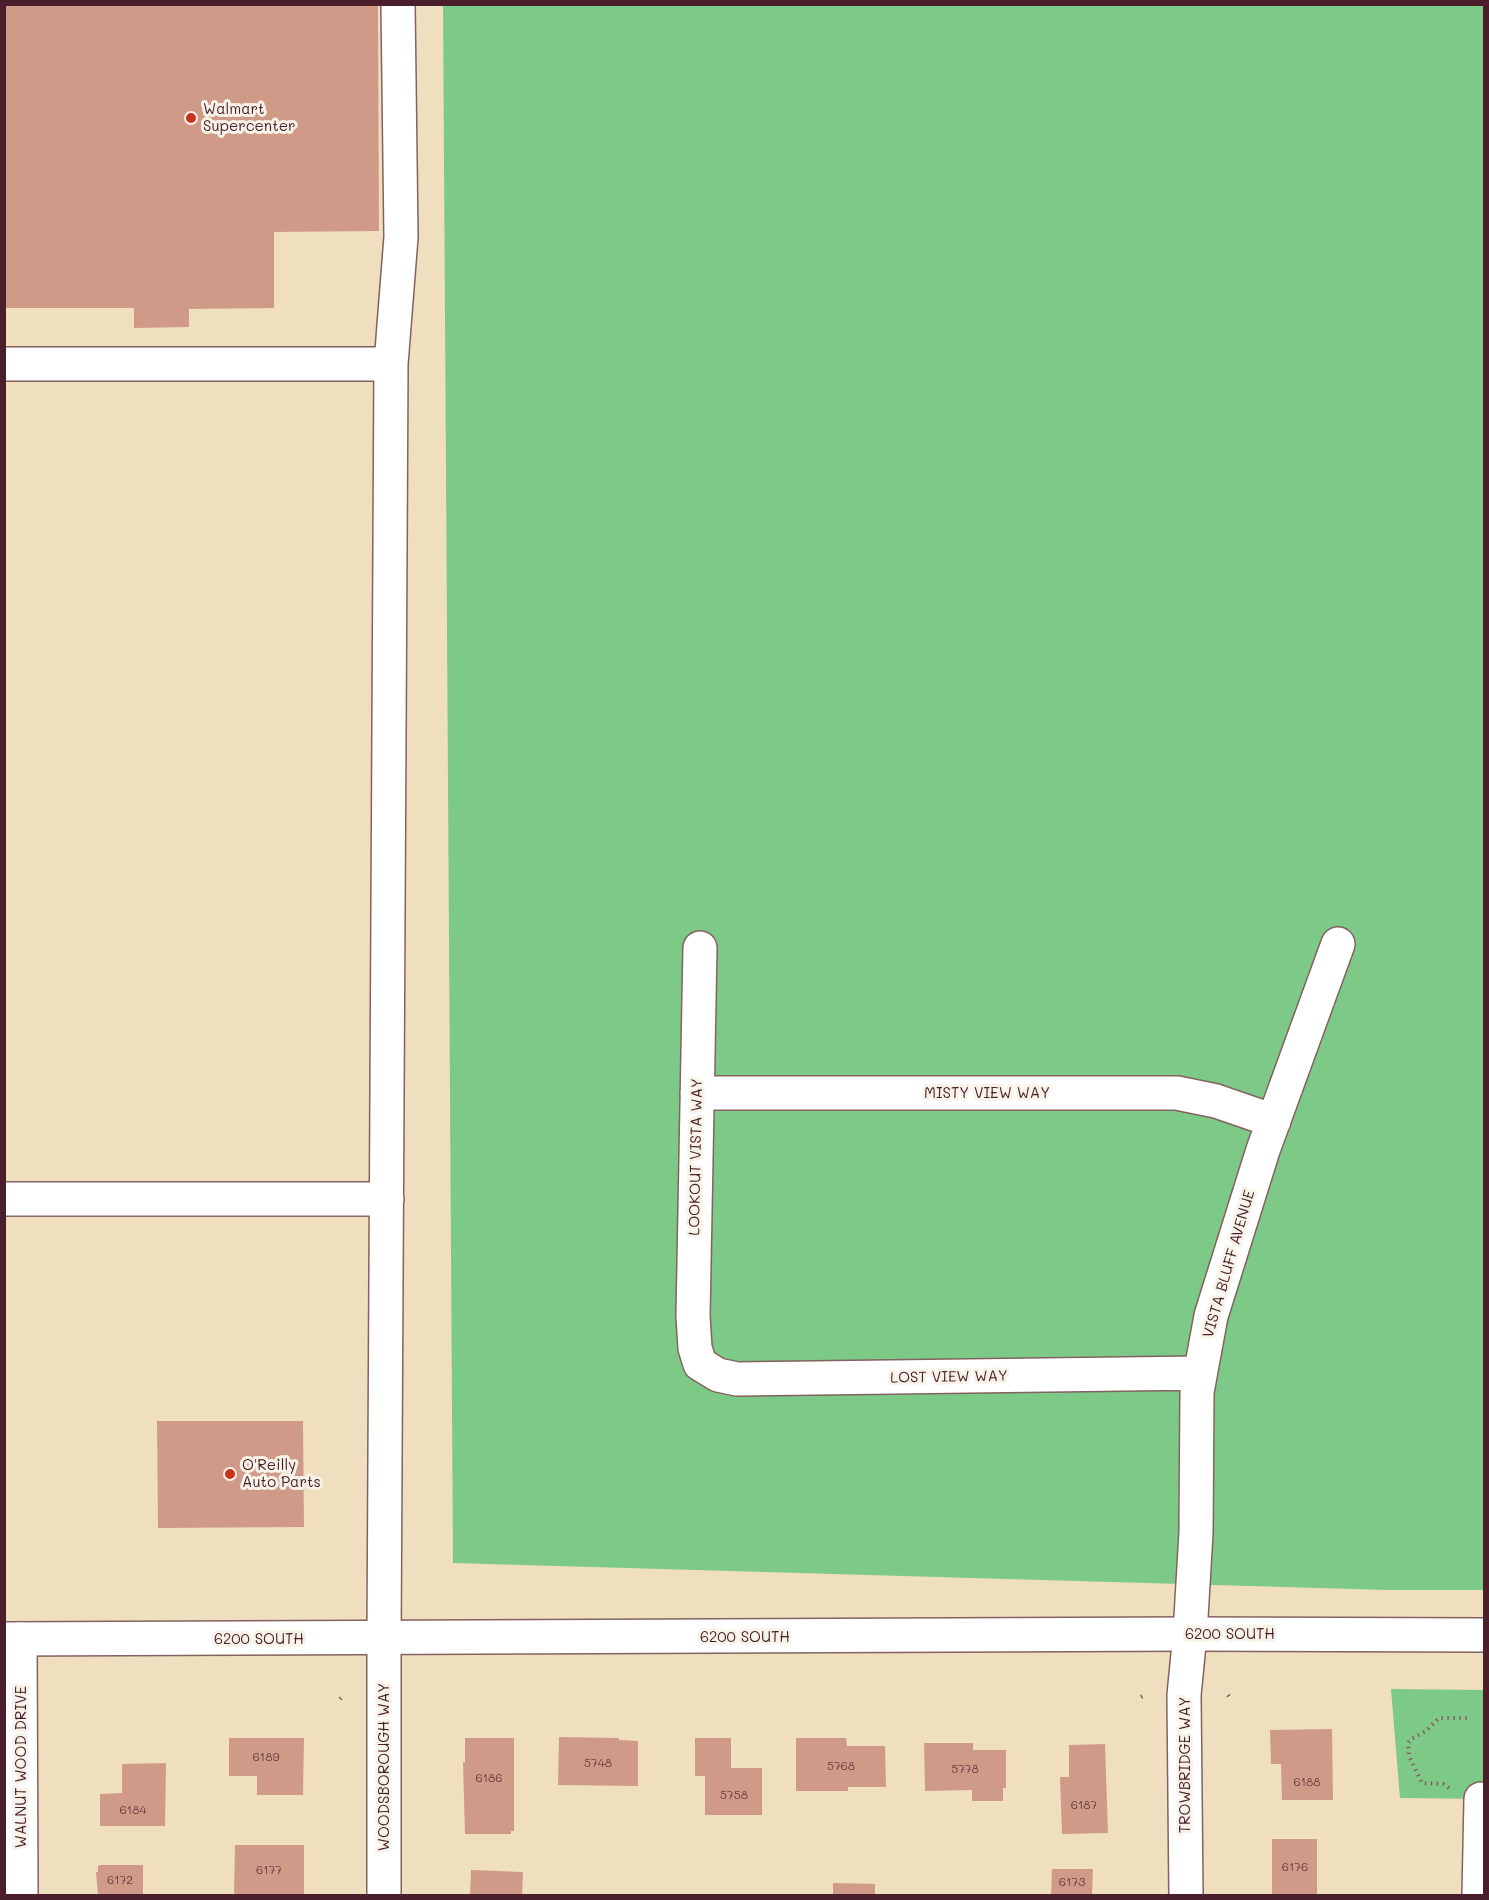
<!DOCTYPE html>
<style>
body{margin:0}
#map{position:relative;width:1489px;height:1900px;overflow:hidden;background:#f0dfbf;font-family:Mali,sans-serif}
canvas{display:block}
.frame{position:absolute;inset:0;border:6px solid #4a1f2b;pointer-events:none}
</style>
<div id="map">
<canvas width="1489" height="1900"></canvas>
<div class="frame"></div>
</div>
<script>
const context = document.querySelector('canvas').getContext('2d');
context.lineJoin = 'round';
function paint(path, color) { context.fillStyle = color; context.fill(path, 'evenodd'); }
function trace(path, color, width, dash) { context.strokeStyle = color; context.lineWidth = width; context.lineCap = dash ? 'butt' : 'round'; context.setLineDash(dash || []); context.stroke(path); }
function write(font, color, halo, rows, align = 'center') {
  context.font = font + ' Mali,sans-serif'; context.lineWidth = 6; context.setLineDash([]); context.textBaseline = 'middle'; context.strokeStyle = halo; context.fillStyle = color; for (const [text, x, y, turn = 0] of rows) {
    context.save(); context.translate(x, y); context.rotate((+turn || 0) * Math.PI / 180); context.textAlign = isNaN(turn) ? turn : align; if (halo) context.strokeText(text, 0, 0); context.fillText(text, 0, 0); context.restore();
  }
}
paint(new Path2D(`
 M443,5H1484V1590H1388L453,1563Z
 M1391,1689L1484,1690V1799L1400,1798Z`), '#7dc987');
paint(new Path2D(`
 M5,4H378L379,231L274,232V308L189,309V327L134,328V308H5Z
 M157,1421H303L304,1527L158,1528Z
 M1332,1729L1333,1800H1282L1281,1764H1271L1270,1730Z
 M559,1737L619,1738V1740L638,1741V1786L558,1785Z
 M229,1738H304L303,1795H257V1776H229Z
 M465,1738H514V1831H511V1834H465L463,1762H465Z
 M695,1738H731V1768H762V1815H705V1776H695Z
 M796,1738H846L847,1746H885L886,1787H848V1791H796Z
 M924,1743H973V1750H1006V1788H1003V1801H972V1790L925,1791Z
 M1105,1744L1108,1833L1062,1834L1060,1777H1069V1745Z
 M166,1763L165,1826H100V1794L122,1793V1764Z
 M1272,1839H1317V1896H1272Z
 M235,1845H304V1896H234Z
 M100,1865H143V1896L98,1895L96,1872H98V1866Z
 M1052,1869H1093L1092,1896H1051Z
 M471,1870L523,1872L522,1896H470Z
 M833,1883L875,1884V1896H833Z`), '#cf9b88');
const minor = new Path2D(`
 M4,364H391
 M700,948L693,1316L695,1348L700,1364L718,1375L737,1379L1200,1373
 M697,1093H1177L1216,1101L1274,1121
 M4,1199H387
 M20,1639L21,1896
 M384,1896V1639L391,364L401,237L398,4
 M1186,1896L1184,1695L1190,1634L1196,1533L1197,1392L1211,1316L1263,1150L1338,944
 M1479,1896L1481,1799`);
const major = new Path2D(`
 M4,1639L1190,1634L1484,1635`);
trace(minor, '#84625f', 36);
trace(major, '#84625f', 36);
trace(new Path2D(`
 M1228,1695L1231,1699
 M1141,1697L1145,1695
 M340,1699L344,1695
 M1449,1788L1443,1784L1422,1783L1409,1756L1408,1743L1411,1739L1426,1731L1439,1718H1467`), '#84625f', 4, [1.5, 4.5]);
trace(minor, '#fff', 33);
trace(major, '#fff', 33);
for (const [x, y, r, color] of [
 [191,118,6,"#c8321e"],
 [230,1474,6,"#c8321e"]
]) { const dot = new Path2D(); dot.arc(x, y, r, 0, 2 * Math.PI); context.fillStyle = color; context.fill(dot); trace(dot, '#f7f3e8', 2); }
write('12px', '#6b3e42', null, [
 ["6189",266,1757],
 ["5748",598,1763],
 ["5768",841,1766],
 ["5778",965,1769],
 ["6186",489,1778],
 ["6188",1307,1782],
 ["5758",734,1795],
 ["6187",1084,1805],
 ["6184",133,1810],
 ["6176",1295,1867],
 ["6177",269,1870],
 ["6172",120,1880],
 ["6173",1072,1882]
]);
write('15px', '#4a1f2b', '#f7f3e8', [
 ["Walmart",203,109],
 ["Supercenter",203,126],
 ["O'Reilly",242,1465],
 ["Auto Parts",242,1482]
], 'left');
write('15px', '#4a1f2b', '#f7f3e8', [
 ["MISTY VIEW WAY",987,1093],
 ["LOOKOUT VISTA WAY",696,1157,-89],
 ["VISTA BLUFF AVENUE",1229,1264,-74],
 ["LOST VIEW WAY",949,1377,-1],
 ["6200 SOUTH",1230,1634],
 ["6200 SOUTH",745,1637],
 ["6200 SOUTH",259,1639],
 ["TROWBRIDGE WAY",1185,1765,-90],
 ["WALNUT WOOD DRIVE",21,1767,-90],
 ["WOODSBOROUGH WAY",384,1767,-90]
]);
</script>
